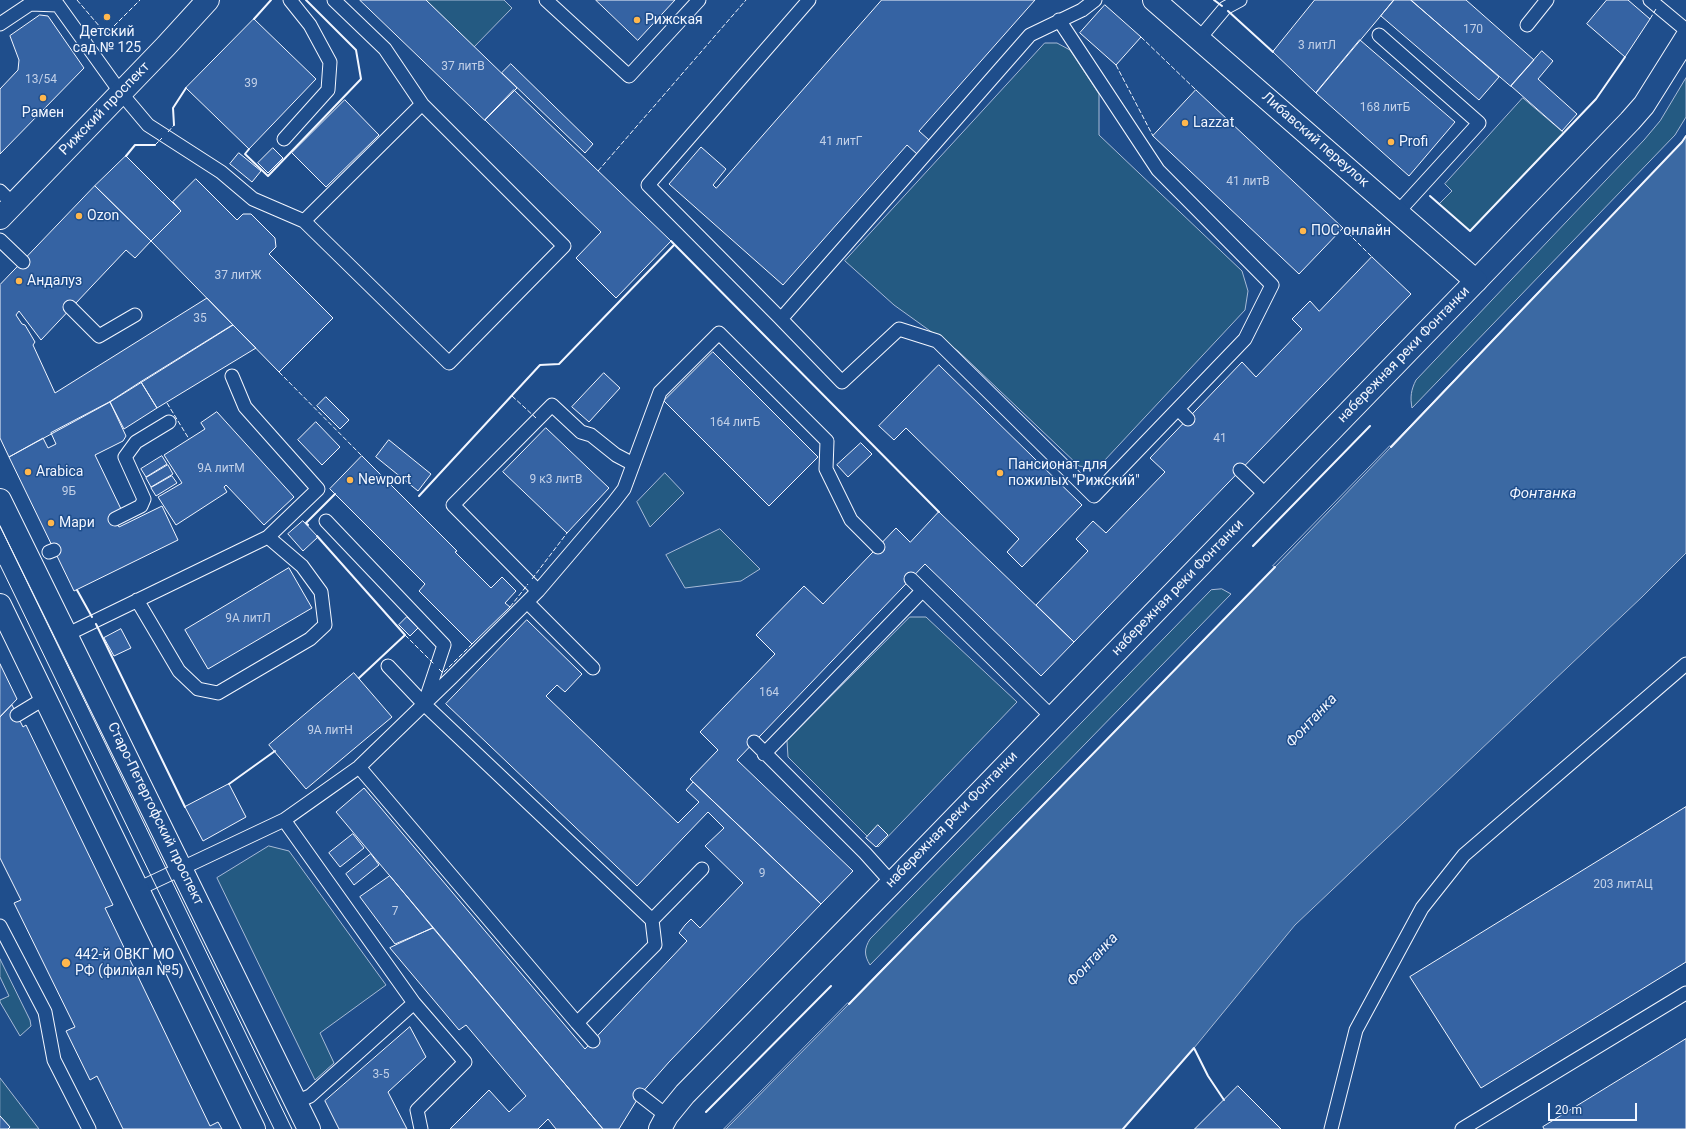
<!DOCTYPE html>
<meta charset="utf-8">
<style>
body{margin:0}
#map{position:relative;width:1686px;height:1129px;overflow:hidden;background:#1f4e8c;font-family:Roboto,sans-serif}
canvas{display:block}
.scale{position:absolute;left:1548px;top:1103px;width:89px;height:18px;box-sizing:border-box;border:2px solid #f2f6ff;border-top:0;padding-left:5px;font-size:12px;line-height:14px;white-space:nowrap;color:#f2f6ff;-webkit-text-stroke:3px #1f4e8c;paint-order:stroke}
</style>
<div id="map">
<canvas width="1686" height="1129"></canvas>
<div class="scale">20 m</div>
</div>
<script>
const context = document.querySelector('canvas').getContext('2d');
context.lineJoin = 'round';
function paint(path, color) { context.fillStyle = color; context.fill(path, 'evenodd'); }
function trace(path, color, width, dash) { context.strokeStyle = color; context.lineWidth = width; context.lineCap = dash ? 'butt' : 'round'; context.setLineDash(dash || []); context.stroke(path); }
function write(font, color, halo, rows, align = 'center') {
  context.font = font + ' Roboto,sans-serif'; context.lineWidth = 3; context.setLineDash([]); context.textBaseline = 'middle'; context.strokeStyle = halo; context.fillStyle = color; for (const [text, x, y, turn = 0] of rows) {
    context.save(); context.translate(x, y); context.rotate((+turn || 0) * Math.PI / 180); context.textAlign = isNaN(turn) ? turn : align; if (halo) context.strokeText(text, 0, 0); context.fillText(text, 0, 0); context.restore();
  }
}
const green = new Path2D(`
 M426,0H504L512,8L474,47Z
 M1045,43H1057L1070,50L1099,94V135L1242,271L1248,291L1245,310L1104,461L1092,468L1079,466L958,351L894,305L845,261Z
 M1686,78V117L1675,135L1412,408C1410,397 1411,390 1416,380L1644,140L1660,121Z
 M1523,98L1564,133L1470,231L1439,204L1452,191L1445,184Z
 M665,473L684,493L650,527L637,502Z
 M720,529L760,569L741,581L685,588L666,555Z
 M1222,589L1231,594L870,965C864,955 864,949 870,939L1211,590Z
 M910,617H926L1017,702L878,847L788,757L787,741Z
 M269,846L289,851L386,985L320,1033L334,1063L315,1080L217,878Z
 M0,959L30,1020L31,1026L20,1036L0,1002V1000L9,996L0,977Z
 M0,1078L39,1129H8L10,1127L0,1116Z`);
paint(green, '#245a82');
trace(green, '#a8bbd7', 1);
const water = new Path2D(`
 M1686,136V553L1642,597L1295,925L1194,1048L1123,1129H726L1275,567L1682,142Z`);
paint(water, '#3b69a3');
trace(water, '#a8bbd7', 1);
const pier = new Path2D(`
 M1390,446L1391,447L1275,567L1273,566Z
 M848,1003L849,1004L726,1129H724Z`);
paint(pier, '#1f4e8c');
trace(pier, '#a8bbd7', 1);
const building = new Path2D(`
 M360,0H426L517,88L485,120Z
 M596,0H675L638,40Z
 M882,0H1035L919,131L929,140L917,154L907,145L783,285L669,184L701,147L726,169L713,185L716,188Z
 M1315,0H1394L1316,93L1273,52Z
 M1394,0H1411L1499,77L1479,100L1381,16Z
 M1411,0H1466L1534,60L1511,86Z
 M1607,0H1628L1650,19L1625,57L1587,24Z
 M1105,5L1141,37L1116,65L1080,33Z
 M40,15L48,16L84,68L0,154V89L18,70L19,60L10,36Z
 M254,19L316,79L249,149L186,88Z
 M1360,40L1455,122L1409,176L1316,93Z
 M1542,51L1553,61L1538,79L1577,114L1562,131L1511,86Z
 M511,64L593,144L585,153L502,73Z
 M514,90L671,241L616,298L576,258L601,232L485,120Z
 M1196,90L1343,228L1299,274L1153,136Z
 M345,100L379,135L326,187L292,153Z
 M273,148L283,158L268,173L258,163Z
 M239,153L261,171L252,182L230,164Z
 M126,156L181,211L151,241L95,186Z
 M196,179L237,220L243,214H251L275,238L276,247L269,254L333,318L279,372L151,241L181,211L173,202Z
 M95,186L151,241L135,258L126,250L41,340L19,311L16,315L22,324L25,325L35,342L33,345L55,393L207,298L233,325L110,402L9,457L0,438V285Z
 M1372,257L1411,294L1074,642L1036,605L1088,551L1076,539L1093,521L1106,533L1165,472L1150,458L1242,362L1256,377L1302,329L1292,319L1310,301L1319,311Z
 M233,325L256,348L157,408L141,382Z
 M713,352L818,457L769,506L664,401Z
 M939,365L1082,505L1022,567L1007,552L1019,539L906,428L894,440L879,426Z
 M604,373L620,388L589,422L572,407Z
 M141,382L157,408L124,429L110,402Z
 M326,397L349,420L340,429L317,406Z
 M110,402L126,436L123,441L95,455L121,509L112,514L119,527L162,506L178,540L74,591L9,457L43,438L48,448L56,444L51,433Z
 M217,412L294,497L264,525L226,485L224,487L227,492L176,525L158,497L182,483L164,455L205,429L201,423Z
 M316,422L340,447L322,465L298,440Z
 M546,428L609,488L567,533L503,472Z
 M389,440L431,474L418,491L376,457Z
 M861,443L872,454L848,477L837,465Z
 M162,456L167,464L146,477L141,469Z
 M362,456L457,551L455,552L491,588L502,577L516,591L505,603L510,607L472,644L419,591L425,584L330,489Z
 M168,465L173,474L151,487L146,478Z
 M172,476L177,483L156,496L151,488Z
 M939,512L1074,642L1041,676L925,564L737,760L853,871L821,904L690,779L718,750L700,732L775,654L756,635L804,586L823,604L896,528L910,542Z
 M303,521L318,537L303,551L288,534Z
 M289,568L312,608L208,669L185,630Z
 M407,617L418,628L410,636L399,625Z
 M527,620L582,674L565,692L557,685L546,696L678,823L699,802L686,790L693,782L821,904L669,1062L640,1095L619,1129H603L336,812L364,788L585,1049L687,941L679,933L685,925L691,919L700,928L743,883L705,846L724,828L708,812L637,886L446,704Z
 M121,629L131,648L114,656L104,638Z
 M0,664L17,699L0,717Z
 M354,673L392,717L306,789L269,745Z
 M12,705L23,727L26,725L113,905L105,908L210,1126L218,1122L222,1129H123L97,1076L90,1080L66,1031L75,1027L14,903L21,900L0,858V717Z
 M229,784L246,817L203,841L185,807Z
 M1686,807V962L1481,1088L1410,977Z
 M878,825L888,835L876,847L866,838Z
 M353,834L364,848L340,867L329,853Z
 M371,854L379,865L354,885L346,874Z
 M390,876L433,928L395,944L360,897Z
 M433,928L603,1129H556L548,1119L538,1129H450L489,1090L509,1112L526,1096L466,1025L459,1030L390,948Z
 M410,1027L426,1057L388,1092L407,1129H339L325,1101Z
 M1686,1039V1129H1544L1543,1127Z
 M1238,1086L1281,1129H1195Z
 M0,1116L10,1127L8,1129H0Z`);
paint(building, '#3563a3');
trace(building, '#f2f6ff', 1);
const lane = new Path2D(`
 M334,0L385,49L422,104
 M546,0L629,76L699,0
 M809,0L648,185L781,319L1030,35L1082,10L1095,0
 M1650,0L1686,30
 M0,24L30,4L58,5L121,93L148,125L221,172L253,199L304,221L422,104L564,246L449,363L304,221
 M1527,25L1547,0
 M1379,35L1479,123L1398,212
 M1199,39L1225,8L1240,0
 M284,139L328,90L330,62L310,25L290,0
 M0,191L13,204
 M0,240L23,262
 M70,307L99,336L135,315
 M781,319L842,382L899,329L937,341L1094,496L1245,339L1272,285L1158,170L1059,20
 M1178,409L1188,419
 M1240,470L1267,496
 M115,519L141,506L144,499L125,457L136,442L169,422
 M326,521L444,645L425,702
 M49,552L54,550
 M911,579L1052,717
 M538,591L453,505L552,405L581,432L591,435L616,455L633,464
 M137,600L179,671L198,689L218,693L310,639L325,625L321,592L302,566L268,537
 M527,602L593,668
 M66,635L268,537L318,489L245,407L232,376
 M17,715L45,698
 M754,742L865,853L892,883
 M764,754L922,591
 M359,767L577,1023L655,945L652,920L424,704L388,666
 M284,820L414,1003
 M138,889L284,820L359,767L451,678L538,591L614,502L624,489L660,392L719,333L827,441L826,469L851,520L878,547
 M652,920L702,869
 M0,926L45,1012L54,1060L89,1129
 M577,1023L593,1041
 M640,1095L667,1116
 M296,1102L310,1096L414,1003L465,1062L417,1110L421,1129
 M1331,1129L1356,1030L1422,908L1464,855L1686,664
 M1462,1129L1686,993`);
const street = new Path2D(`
 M1476,281L1630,121L1644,105L1686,38`);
const secondary = new Path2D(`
 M0,218L166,46L208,0
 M660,1129L667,1116L685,1094L892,883L1476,281L1154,0`);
const primary = new Path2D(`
 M0,500L309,1129
 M0,605L254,1129`);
trace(lane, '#f2f6ff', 15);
trace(street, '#f2f6ff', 24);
trace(secondary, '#f2f6ff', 24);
trace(primary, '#f2f6ff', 24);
trace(lane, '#1f4e8c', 13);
trace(street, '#1f4e8c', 22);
trace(secondary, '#1f4e8c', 22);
trace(primary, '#1f4e8c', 22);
trace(new Path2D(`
 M0,526L292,1129
 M0,565L274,1129`), '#f2f6ff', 1);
trace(new Path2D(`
 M77,0L106,34L140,0
 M1650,19L1656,9
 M1141,37L1196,90
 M1116,65L1153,136
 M168,132L174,125
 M155,145L162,138
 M598,171L746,0
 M1343,228L1372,257
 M279,372L362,456
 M512,396L536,418
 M167,403L189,439
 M532,579L567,533
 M510,607L528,584
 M405,635L434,664
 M439,669L443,673L472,644`), '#f2f6ff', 1, [5, 2]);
trace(new Path2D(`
 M1214,0L1222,6
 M1228,11L1273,52
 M254,19L271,0
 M174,125L173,108L186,88
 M249,149L245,154L268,176L361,79L356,50L306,0
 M126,156L135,145H155
 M1430,196L1470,231L1596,99L1625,57
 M671,241L939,512
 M1391,447L1682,142L1686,136
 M419,496L540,365L559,364L674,245
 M308,525L306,523L335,494
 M317,536L405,635L359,678
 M1253,546L1370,426
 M77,590L92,617
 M96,624L185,807
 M229,784L275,751
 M849,1004L1275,567
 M706,1112L831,986
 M1123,1129L1194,1048L1208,1076L1224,1100`), '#f2f6ff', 2);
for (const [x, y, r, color] of [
 [107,17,4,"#ffb74d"],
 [637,20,4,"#ffb74d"],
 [43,98,4,"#ffb74d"],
 [1185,123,4,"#ffb74d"],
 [1391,142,4,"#ffb74d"],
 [79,216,4,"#ffb74d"],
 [1303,231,4,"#ffb74d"],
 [19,281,4,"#ffb74d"],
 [28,472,4,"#ffb74d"],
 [1000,473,4,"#ffb74d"],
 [350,480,4,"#ffb74d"],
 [51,523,4,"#ffb74d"],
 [66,963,5,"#ffb74d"]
]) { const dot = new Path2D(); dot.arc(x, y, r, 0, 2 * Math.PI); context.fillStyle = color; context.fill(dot); trace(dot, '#1f4e8c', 1.5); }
write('12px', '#c3d1e8', null, [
 ["170",1473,30],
 ["3 литЛ",1317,46],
 ["37 литВ",463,67],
 ["13/54",41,80],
 ["39",251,84],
 ["168 литБ",1385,108],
 ["41 литГ",841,142],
 ["41 литВ",1248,182],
 ["37 литЖ",238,276],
 ["35",200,319],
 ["164 литБ",735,423],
 ["41",1220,439],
 ["9А литМ",221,469],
 ["9 к3 литВ",556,480],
 ["9Б",69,492],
 ["9А литЛ",248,619],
 ["164",769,693],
 ["9А литН",330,731],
 ["9",762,874],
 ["203 литАЦ",1623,885],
 ["7",395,912],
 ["3-5",381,1075]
]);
write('14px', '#f2f6ff', '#1f4e8c', [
 ["Рижская",645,20],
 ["Детский",107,32,"center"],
 ["сад № 125",107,48,"center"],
 ["Рамен",43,113,"center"],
 ["Lazzat",1193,123],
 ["Profi",1399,142],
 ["Ozon",87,216],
 ["ПОС онлайн",1311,231],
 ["Андалуз",27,281],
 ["Пансионат для",1008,465],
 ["пожилых \"Рижский\"",1008,481],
 ["Arabica",36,472],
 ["Newport",358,480],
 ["Мари",59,523],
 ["442-й ОВКГ МО",75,955],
 ["РФ (филиал №5)",75,971]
], 'left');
write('14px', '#f2f6ff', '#1f4e8c', [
 ["Рижский проспект",105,109,-46],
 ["Либавский переулок",1315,140,41],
 ["набережная реки Фонтанки",1404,355,-46],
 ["набережная реки Фонтанки",1178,588,-46],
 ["Старо-Петергофский проспект",155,814,64],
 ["набережная реки Фонтанки",952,820,-46]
]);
write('italic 15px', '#f2f6ff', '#1f4e8c', [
 ["Фонтанка",1543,494],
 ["Фонтанка",1312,721,-47],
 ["Фонтанка",1093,960,-47]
]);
</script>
